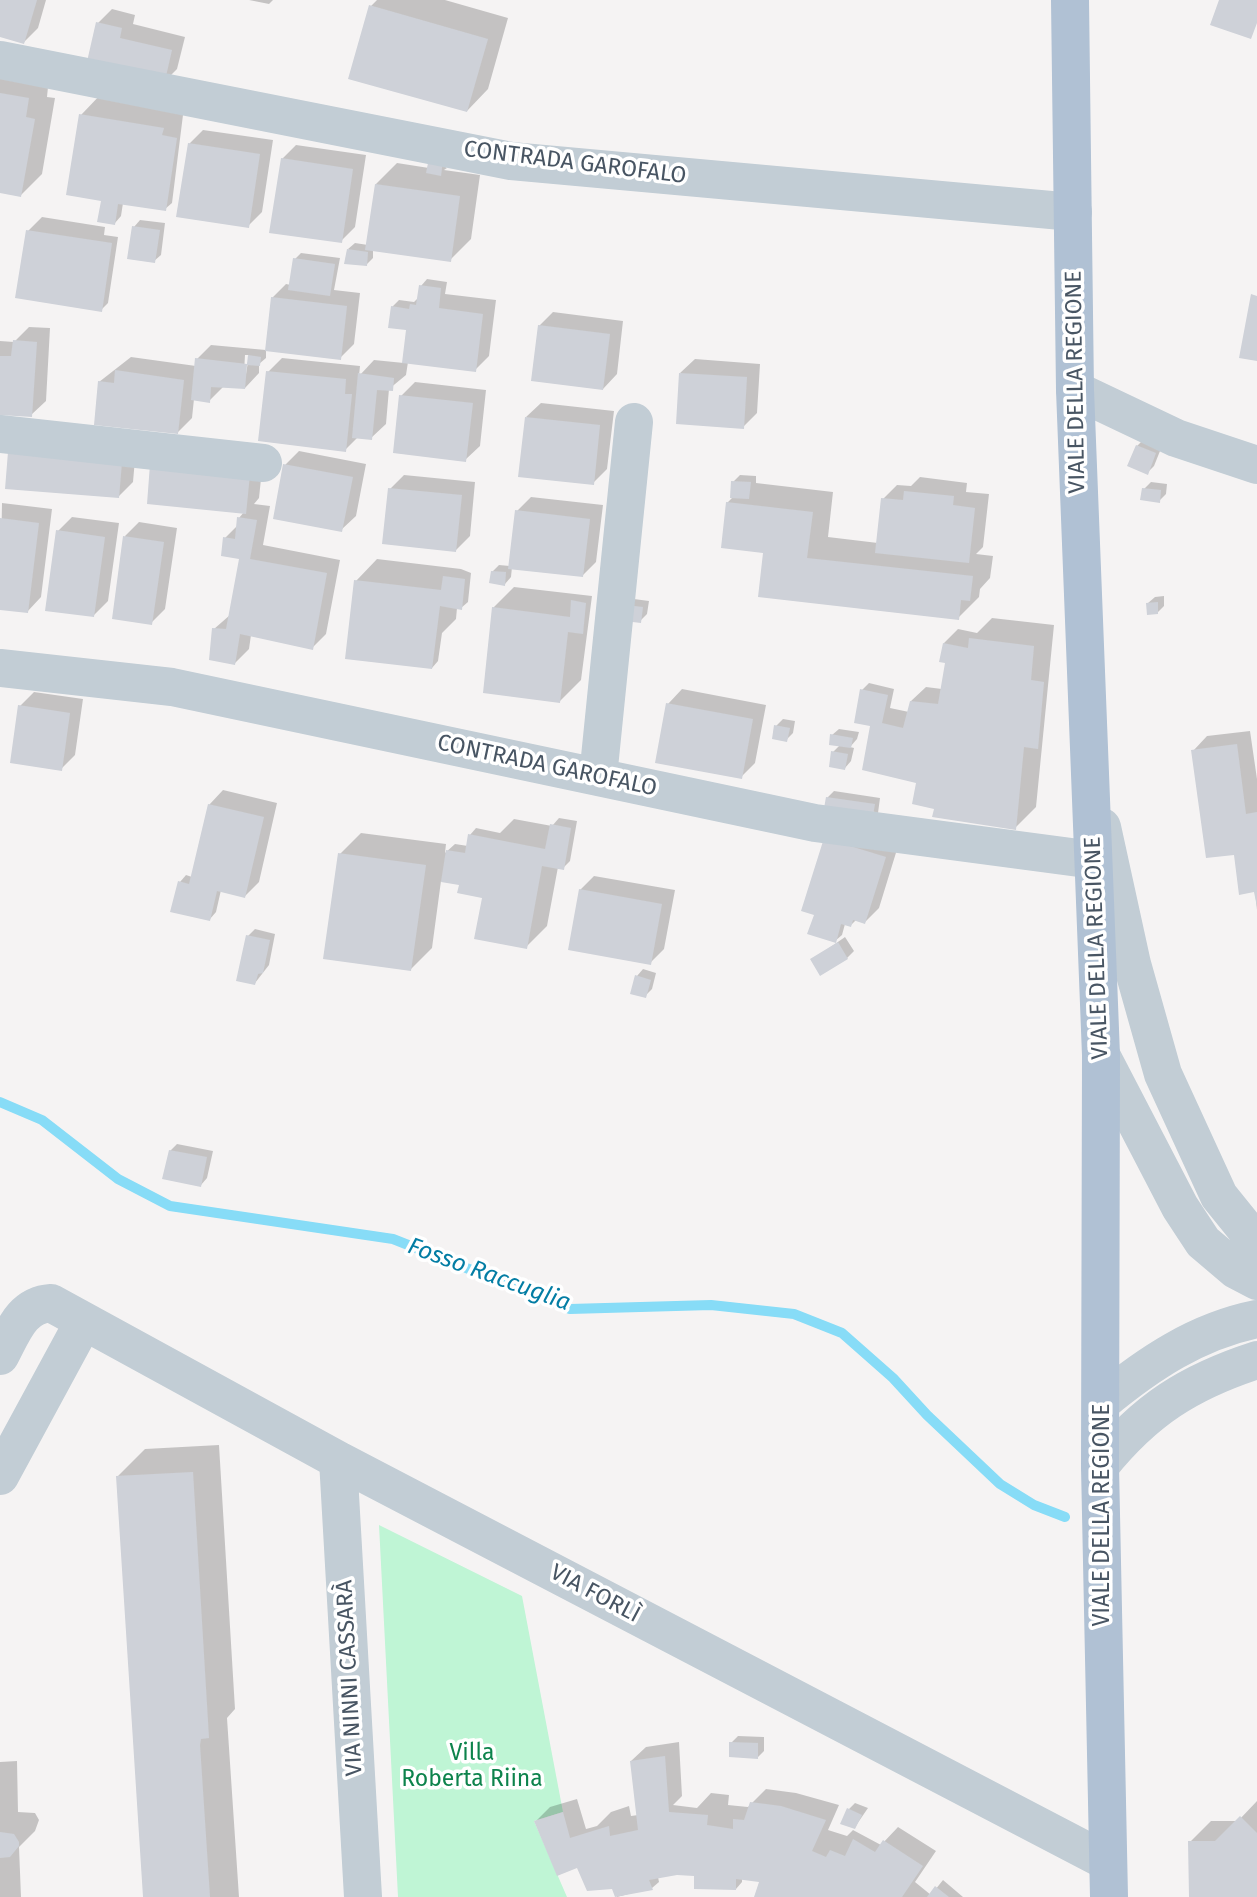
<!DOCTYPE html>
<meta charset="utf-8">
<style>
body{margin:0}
canvas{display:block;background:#f5f3f3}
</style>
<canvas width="1257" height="1897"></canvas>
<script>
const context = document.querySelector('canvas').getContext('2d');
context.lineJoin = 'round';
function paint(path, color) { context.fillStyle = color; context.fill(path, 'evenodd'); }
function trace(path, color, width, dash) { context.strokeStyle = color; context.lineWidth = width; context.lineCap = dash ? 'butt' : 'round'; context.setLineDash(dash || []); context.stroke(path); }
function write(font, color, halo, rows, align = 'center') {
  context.font = font + ' "Fira Sans",sans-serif'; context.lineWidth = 7; context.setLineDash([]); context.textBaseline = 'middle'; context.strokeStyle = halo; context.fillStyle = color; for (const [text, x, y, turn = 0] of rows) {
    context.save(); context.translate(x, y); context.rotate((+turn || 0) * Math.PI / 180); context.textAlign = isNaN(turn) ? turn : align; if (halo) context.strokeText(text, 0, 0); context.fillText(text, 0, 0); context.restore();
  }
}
paint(new Path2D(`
 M379,1525L522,1596L563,1812L534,1821L567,1897H398Z`), '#bff5d5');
paint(new Path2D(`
 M0,0H46L38,28L24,42L0,35Z
 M249,0H273L269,4Z
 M377,0H445L508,18L488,89L467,111L371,6Z
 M112,9L135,15L133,24L185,37L177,69L163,83L98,23Z
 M0,69L49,77L47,97L55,98L42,174L21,195L0,191Z
 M102,93L184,107L172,203L165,209L123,203L121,216L115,223L102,202L81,115Z
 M203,130L273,140L262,212L248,226L189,144Z
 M296,145L366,155L355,227L341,241L282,159Z
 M431,158L447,168L444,170L480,175L471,239L450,260L373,249V258L366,265L348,249L355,243L368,245L376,184L397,163L429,168Z
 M42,217L105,227L104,235L118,237L108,303L101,310L28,231Z
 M140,220L165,223L161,255L154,261L134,227Z
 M301,253L340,258L334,290L360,293L354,344L340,358L266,350V358L259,364V373L245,388L224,386L209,401L194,399L192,418L178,432L99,382L131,357L196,366L197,359L211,345L266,350L272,298L286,284L291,285L295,259ZM245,355H249L246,374L244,373Z
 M427,279L447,282L445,294L496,300L489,356L475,370L408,362L406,375L389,389L386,424L371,438L358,437L345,450L268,372L282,358L360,366L359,376L374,360L404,363L409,325L392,307L399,300L414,302L419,297L421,286Z
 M553,312L623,321L617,374L603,389L539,326Z
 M29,327L50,328L46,401L31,415L0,413V341L14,342Z
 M695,359L760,364L757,413L743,427L680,373Z
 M415,382L486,390L480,446L465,460L401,396Z
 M541,403L614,411L607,469L593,483L526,417Z
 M1144,439L1162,446L1154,466L1148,472L1137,446Z
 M136,448L133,482L119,496L10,453Z
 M299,451L366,464L356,516L341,530L285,465Z
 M263,460L259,498L254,504L270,506L263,545L340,560L326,634L312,648L251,635L249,649L235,663L214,629L230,615L241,557L225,538L238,525L239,518L244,512L148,502Z
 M404,475L475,482L470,536L456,550L390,489Z
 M740,475L756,476V483L833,492L828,537L878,543L883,499L897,485L911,486L920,477L967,483L966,492L989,494L983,547L976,554L993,556L990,578L980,589L979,597L958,618L765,551L727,503L732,498L733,482Z
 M1151,482L1167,484L1166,494L1159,501L1144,489Z
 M531,497L603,505L596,562L582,576L512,567L511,577L505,584L492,572L499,565L510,566L517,511Z
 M2,503L52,509L41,597L27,612L0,608Z
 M72,517L119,523L108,601L94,615L58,531Z
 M139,522L177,528L165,609L151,623L125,536Z
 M377,559L461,569L471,573L468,602L461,608H457L456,619L442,633L438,661L432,668L356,581Z
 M514,587L592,596L581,680L560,701L493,608Z
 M1164,596V606L1158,612L1148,603L1155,597Z
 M634,599L649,601L647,614L640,621L626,620Z
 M992,618L1054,625L1036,807L1015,828L936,808L872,725L862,690L869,683L894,689L890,708L909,712L911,701L926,687L942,689L947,662L944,643L958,629L977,633Z
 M682,689L766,705L755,763L741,777L668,704Z
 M34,692L83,699L75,755L61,769L20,706Z
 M783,719L795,721L793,733L786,740L776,726Z
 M839,729L859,732L857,739L850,747L854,748L851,761L845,768L833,752L840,745L832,735Z
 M1250,731L1257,779V910L1255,891L1236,856L1193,751L1207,736Z
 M223,790L277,803L259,882L245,896L221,890L216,912L210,919L180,882L186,875L192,877L209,805Z
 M834,791L880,798L878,813L827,798Z
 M559,818L577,821L570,861L563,868L558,867L547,926L526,947L484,897L462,880L458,884L441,881L432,948L411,969L340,854L361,833L446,844L445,853L455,844L468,846L470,835L476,828L500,833L514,819L552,826Z
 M826,839L899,843L879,908L865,922L857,919L851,925L845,924L842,935L835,941L816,914Z
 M594,876L675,890L664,949L650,963L580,890Z
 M255,929L275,934L269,965L255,983L248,936Z
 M845,937L854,951L847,958L812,960Z
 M643,969L656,973L652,989L645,996L637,976Z
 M177,1144L213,1151L207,1178L201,1185L170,1151Z
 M219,1445L235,1709L227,1718L239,1897H144L117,1477L145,1449Z
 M738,1736L764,1737V1751L757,1758L731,1743Z
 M679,1742L682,1796L673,1805L697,1808L711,1793L729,1795L728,1805L748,1807L766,1789L796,1793L839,1805L828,1830L847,1836L853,1830L881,1845L898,1827L936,1851L915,1882L931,1895L943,1880L963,1897H756L762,1881L742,1878V1882L736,1889L696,1874L677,1873L658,1877L659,1882L652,1888L617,1897L614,1890L578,1866L536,1821L550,1807L577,1799L586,1829L597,1826L611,1812L629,1806L631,1816L638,1815L631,1761L646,1747Z
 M17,1761L18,1812L35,1813L39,1820L35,1831L19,1847L21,1897H0V1762Z
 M1257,1801V1897H1190V1842L1211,1821H1238Z
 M855,1803L868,1808L855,1827L849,1809Z`), '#0003');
trace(new Path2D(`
 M0,1102L42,1120L118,1179L170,1206L393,1239L570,1309L711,1305L794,1314L842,1333L893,1378L927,1415L1000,1484L1034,1505L1065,1517`), '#87dcf7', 10);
paint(new Path2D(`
 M0,0H37L24,44L0,37Z
 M1219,0H1257V23L1251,39L1210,25Z
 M369,5L488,39L467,112L348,79Z
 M96,22L122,28L120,38L172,50L164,85L86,66Z
 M0,93L29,98L26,117L35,119L21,197L0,193Z
 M79,114L164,128L162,135L177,138L166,211L118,204L115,225L97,222L101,201L66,195Z
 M188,143L260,154L249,228L176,217Z
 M281,158L353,169L342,243L269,233Z
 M429,158L443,160L441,176L426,173Z
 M375,184L460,196L451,262L365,250Z
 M132,226L160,230L155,263L127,259Z
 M26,230L112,243L102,312L15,298Z
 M347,249L368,252L367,266L344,264Z
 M293,258L335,264L330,296L288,290Z
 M419,285L441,288L439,308L483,314L476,372L402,363L406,330L388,328L391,306L409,309L410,304L416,305Z
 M1251,294L1257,296V361L1239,358Z
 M271,297L347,306L341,360L265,351Z
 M538,325L610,334L603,390L531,381Z
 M13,340L37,342L32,417L0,415V356H11Z
 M248,355L261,357L260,366L247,365L245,389L211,387L210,403L191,400L195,358L247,364Z
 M115,370L184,380L178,434L94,425L98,381L114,383Z
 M266,371L346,379L345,394H352L346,452L258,441Z
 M358,373L394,378L393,391L377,390L372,440L352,438Z
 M679,373L747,377L744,429L676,424Z
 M399,395L473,403L466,462L393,453Z
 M525,417L600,425L594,485L518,477Z
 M1136,445L1156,453L1148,475L1127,466Z
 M8,452L122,462L119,498L5,489Z
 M150,464L250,474L246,514L147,504Z
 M283,464L353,477L342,532L273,519Z
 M731,481L751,482L749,499L730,498Z
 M388,488L462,495L456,552L382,544Z
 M1142,488L1161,490L1160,503L1140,500Z
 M904,491L954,496L953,505L975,508L969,563L875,553L881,498L903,500Z
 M726,502L813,512L807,558L973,576L970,601L961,600L959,620L758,597L763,553L721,548Z
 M515,510L590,519L583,577L508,569Z
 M237,517L257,520L250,559L327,573L313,650L240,634L235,665L209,660L212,628L226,629L239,559L221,556L223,537L235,539Z
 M0,518L39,523L28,613L0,610Z
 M56,530L105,537L94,617L45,611Z
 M123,536L164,542L152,625L112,619Z
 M491,571L506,572L505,586L489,583Z
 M443,576L465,579L462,610L440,606L432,669L345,659L354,580L441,590Z
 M571,600L586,603L583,634L568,632L560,703L483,693L492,607L570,617Z
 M1158,602V614L1147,615L1146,603Z
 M626,605L643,607L641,623L624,621Z
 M969,638L1034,646L1031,680L1044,682L1038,749L1024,747L1016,830L932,817L934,809L912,804L916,783L862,770L870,726L854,723L860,689L888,695L882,723L903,728L910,701L938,704L945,663L939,662L943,643L968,648Z
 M666,703L753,719L742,779L655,763Z
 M18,705L70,713L62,771L10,763Z
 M774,725L790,728L787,742L772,739Z
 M830,734L853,738L851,748L829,745Z
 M1237,744L1246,814L1257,812V907L1254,892L1239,895L1234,855L1206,858L1191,750Z
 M831,751L848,754L845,770L829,767Z
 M826,797L875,804L872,821L823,814Z
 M208,804L264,817L245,898L217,891L210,921L170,912L178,881L189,884Z
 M550,824L571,828L564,870L542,866L527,949L474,939L482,898L457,893L459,885L441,882L446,850L465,853L468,834L545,849Z
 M824,838L886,857L865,924L853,920L851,927L841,924L836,943L807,934L814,915L801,911Z
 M338,853L426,865L411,971L323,959Z
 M579,889L662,904L651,965L568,950Z
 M246,935L270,940L263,973L258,974L255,985L236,981Z
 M838,942L848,959L820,976L810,959Z
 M635,975L651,980L646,998L630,994Z
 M169,1150L207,1157L201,1187L162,1179Z
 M193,1472L209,1738L201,1739L200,1745L210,1897H143L116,1476Z
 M729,1742L758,1743V1759L729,1757Z
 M665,1756L669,1812L708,1815L707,1825L733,1829V1819L744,1820L750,1802L781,1806L826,1820L812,1851L826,1857L830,1850L845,1856L853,1839L875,1852L883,1840L923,1866L902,1897H754L759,1882L736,1879V1890L694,1889V1876L677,1875L649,1880L653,1890L615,1897L612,1889L587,1891L577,1868L557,1876L534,1821L563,1812L570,1838L609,1826L610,1836L638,1830L630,1761Z
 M847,1808L862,1815L855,1829L840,1824Z
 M1240,1816L1257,1833V1897H1189L1188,1841H1215Z
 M0,1832L14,1834L19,1842V1846L10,1857L0,1858Z
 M935,1886L949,1897H927Z`), '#ced1d8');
trace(new Path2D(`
 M0,60L511,161L1073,212
 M1075,390L1176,438L1257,465
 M0,434L263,463
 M0,668L172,687L815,823L1094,860
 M598,777L634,422
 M1102,827L1132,964L1163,1074L1219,1196L1257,1243
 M1101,1055L1180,1207L1203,1242L1236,1270L1257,1281
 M0,1356C13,1332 21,1305 51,1303L338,1460L1108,1862
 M1102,1402C1148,1364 1197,1331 1257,1319
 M338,1460L363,1897
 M1100,1466C1145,1410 1189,1382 1257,1360
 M0,1476L84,1321`), '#c2cdd5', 38);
trace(new Path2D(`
 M1070,0L1075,390L1101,1055L1100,1466L1109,1897`), '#b0c1d4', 38);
write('23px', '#485563', '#fff', [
 ["CONTRADA GAROFALO",575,163,7],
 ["VIALE DELLA REGIONE",1076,382,-91],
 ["CONTRADA GAROFALO",547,766,12],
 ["VIALE DELLA REGIONE",1097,948,-92],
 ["VIALE DELLA REGIONE",1103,1515,-90],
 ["VIA FORLÌ",595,1594,28],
 ["VIA NINNI CASSARÀ",350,1678,-93]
]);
write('23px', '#0d834c', '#fff', [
 ["Villa",472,1754],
 ["Roberta Riina",472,1780]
]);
write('italic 24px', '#037da4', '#fff', [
 ["Fosso Raccuglia",489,1275,20]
]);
</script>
